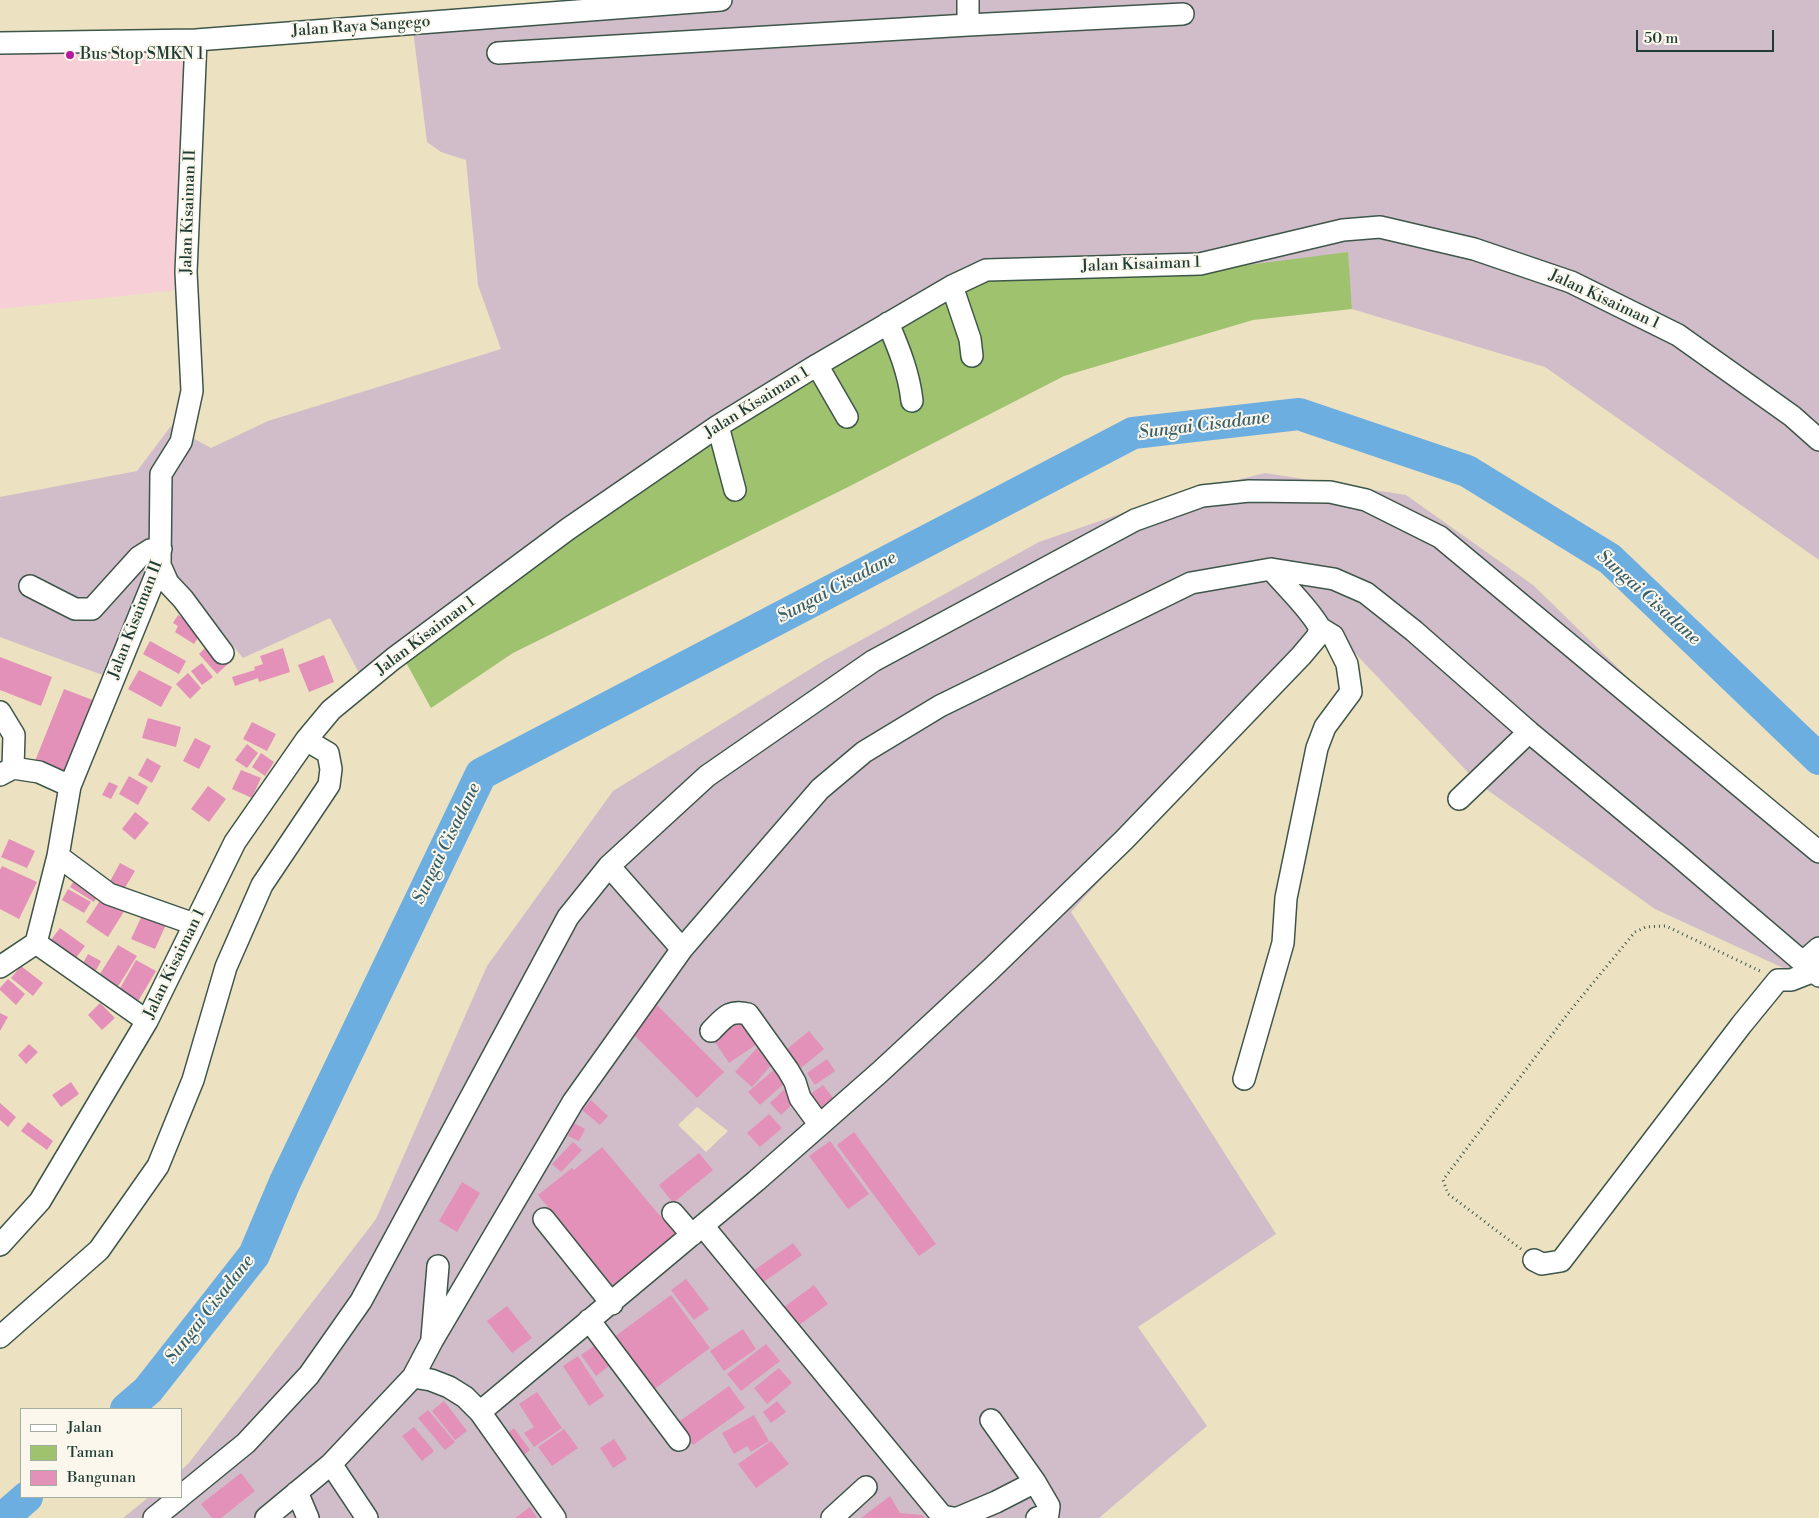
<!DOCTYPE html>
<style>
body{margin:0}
#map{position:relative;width:1819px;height:1518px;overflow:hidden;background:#ece1c0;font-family:"Libre Bodoni",serif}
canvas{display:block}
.legend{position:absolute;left:20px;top:1408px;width:162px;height:90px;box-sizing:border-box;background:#fbf7ec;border:1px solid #a3ada2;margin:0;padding:6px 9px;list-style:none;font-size:15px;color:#1f3d34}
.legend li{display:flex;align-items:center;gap:10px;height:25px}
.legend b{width:25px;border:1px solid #a3ada2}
.scale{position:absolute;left:1636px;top:30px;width:138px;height:22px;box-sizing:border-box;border:2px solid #1f3d34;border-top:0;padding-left:6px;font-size:15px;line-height:18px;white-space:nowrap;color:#1f3d34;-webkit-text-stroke:4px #fbf7ec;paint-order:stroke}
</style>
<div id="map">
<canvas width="1819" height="1518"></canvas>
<ul class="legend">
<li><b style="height:6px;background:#fff"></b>Jalan</li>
<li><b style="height:14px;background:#9ec26d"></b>Taman</li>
<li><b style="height:14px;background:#e391b9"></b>Bangunan</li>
</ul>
<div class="scale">50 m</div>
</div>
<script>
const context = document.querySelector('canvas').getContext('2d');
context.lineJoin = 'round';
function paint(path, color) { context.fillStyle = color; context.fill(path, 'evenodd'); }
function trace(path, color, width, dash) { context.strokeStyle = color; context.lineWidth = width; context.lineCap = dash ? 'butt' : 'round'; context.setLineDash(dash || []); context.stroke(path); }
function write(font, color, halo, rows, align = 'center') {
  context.font = font + ' "Libre Bodoni",serif'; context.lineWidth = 4; context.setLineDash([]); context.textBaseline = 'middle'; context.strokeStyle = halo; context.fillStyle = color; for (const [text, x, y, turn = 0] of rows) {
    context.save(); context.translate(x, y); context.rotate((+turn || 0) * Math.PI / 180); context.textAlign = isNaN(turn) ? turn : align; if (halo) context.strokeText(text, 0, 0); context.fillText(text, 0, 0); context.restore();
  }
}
paint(new Path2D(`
 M0,35L200,43L188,289L0,309Z`), '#f6cfd7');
paint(new Path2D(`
 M630,0H1819V560L1545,367L1352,309L1347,252L702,426L359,673L330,618L243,658L167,564L124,683L0,637V497L137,471L171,426L211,448L268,421L501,349L478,285L466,160L441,152L427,142L412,22Z
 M1265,473L1406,495L1533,585L1819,864V989L1805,978L1655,909L1479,784L1331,628L1071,912L1276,1234L1138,1327L1207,1426L1099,1518H123L149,1497H181V1470L189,1463L376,1219L487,966L613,791L825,660L1039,542L1172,496ZM697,1107L728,1131L706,1152L678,1125Z`), '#d1bdc9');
paint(new Path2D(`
 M1348,252L1352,309L1253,320L1064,376L846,488L513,653L431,708L397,646L962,270L1201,271Z`), '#9ec26d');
trace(new Path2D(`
 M126,1409L148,1390L254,1255L285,1182L481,774L1133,433L1299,414L1467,471L1610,559L1819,759
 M3,1518L27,1497`), '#6daee1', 32);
paint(new Path2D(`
 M178,615L203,630L194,644L175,632L178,626L173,623Z
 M150,641L186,661L179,674L143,654Z
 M209,644L228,664L217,674L199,654Z
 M283,648L290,672L259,682L258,678L235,686L232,677L255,670L254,667L263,664L260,656Z
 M324,655L334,682L309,692L298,665Z
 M0,657L52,677L41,706L0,690Z
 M202,663L213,677L202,685L191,671Z
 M139,670L172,687L161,707L128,689Z
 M188,673L201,688L190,699L176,684Z
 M64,689L95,701L65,773L35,761Z
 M148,718L181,727L176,747L142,738Z
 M252,722L276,734L267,751L243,739Z
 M195,738L211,746L199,769L183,761Z
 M247,744L258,753L247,768L235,760Z
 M261,753L274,762L265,776L252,767Z
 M147,758L161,766L152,783L138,775Z
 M241,770L261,778L252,798L232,789Z
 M129,776L148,787L138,805L119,794Z
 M109,782L118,786L111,799L102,795Z
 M208,786L226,799L209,822L191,809Z
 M135,812L149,823L135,840L122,829Z
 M9,839L35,851L27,868L1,857Z
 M120,863L135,871L123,891L109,883Z
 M2,866L37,882L19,919L0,909V870Z
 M77,876L100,891L94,902L70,887Z
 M68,889L91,902L84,913L62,900Z
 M103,896L125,910L108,937L86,922Z
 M145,909L168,920L155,949L131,939Z
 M60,928L85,946L75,959L50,941Z
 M118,945L137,956L114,993L95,982Z
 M88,954L101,961L91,980L78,972Z
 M136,960L156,971L134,1008L115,997Z
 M21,966L43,983L33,996L11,978Z
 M8,979L25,994L16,1005L0,990V988Z
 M100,1003L115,1018L102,1030L88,1015Z
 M656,1004L724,1072L697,1098L629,1030Z
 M0,1013L8,1017L0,1031Z
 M741,1020L757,1044L729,1063L713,1039Z
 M809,1031L824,1049L801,1068L786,1050Z
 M29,1044L38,1052L26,1064L18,1055Z
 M758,1047L774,1062L752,1087L735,1072Z
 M827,1059L835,1071L815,1085L807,1073Z
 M775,1069L786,1082L760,1105L748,1092Z
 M71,1082L79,1094L61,1107L52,1095Z
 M823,1085L837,1103L823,1113L809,1095Z
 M787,1087L799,1098L781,1115L770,1103Z
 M591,1100L608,1116L600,1125L582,1110Z
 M0,1103L16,1117L8,1127L0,1120Z
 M769,1114L782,1128L760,1147L747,1133Z
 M28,1122L53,1141L47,1150L21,1131Z
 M574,1123L585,1129L579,1141L568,1136Z
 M854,1132L936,1244L919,1256L837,1145Z
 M830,1141L869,1194L848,1209L809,1156Z
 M573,1142L582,1150L561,1172L552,1164Z
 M602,1147L677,1236L614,1288L538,1195L572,1168L574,1170Z
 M699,1153L713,1170L673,1203L659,1185Z
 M462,1182L480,1193L457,1232L439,1221Z
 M793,1243L802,1255L762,1283L753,1271Z
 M686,1279L709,1309L694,1320L671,1290Z
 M814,1285L828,1304L798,1326L784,1307Z
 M671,1295L710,1348L649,1393L610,1340Z
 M507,1306L532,1338L512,1353L487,1321Z
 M743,1329L756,1349L724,1371L710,1351Z
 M766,1344L780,1361L741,1391L727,1374Z
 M594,1346L609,1366L596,1376L581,1355Z
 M578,1356L604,1396L589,1406L563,1366Z
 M779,1368L792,1383L767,1404L754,1388Z
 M729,1386L745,1408L693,1445L677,1423Z
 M537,1392L562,1428L534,1447L524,1433L534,1427L519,1404Z
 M444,1401L467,1431L455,1440L432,1411Z
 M777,1401L786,1412L771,1423L763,1412Z
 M428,1410L455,1442L445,1450L418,1418Z
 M754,1415L769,1441L751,1452L747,1446L734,1454L722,1433Z
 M414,1427L434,1451L422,1461L402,1436Z
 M514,1428L530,1450L520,1458L504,1436Z
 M564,1429L578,1448L552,1466L538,1447Z
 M614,1439L627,1459L613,1468L600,1448Z
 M771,1441L789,1464L756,1488L738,1464Z
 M241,1473L255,1491L221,1518H212L201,1504Z
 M890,1496L900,1513L922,1515L925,1518H861Z
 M530,1507L537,1518H515Z`), '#e391b9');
const minor = new Path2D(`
 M968,0V25
 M0,43L196,40L721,0
 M498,53L968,25L1183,14
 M952,286L970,339L972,356
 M888,323C899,349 909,373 912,401
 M817,365L847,417
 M718,426L735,490
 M160,565L168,583L183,599L223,653
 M30,586L75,609H92L139,557L150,550L161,549
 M0,712L14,735L13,768
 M0,775L13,768L39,772L70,786
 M1459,799L1529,732
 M58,856L109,894L194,924
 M609,866L682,949
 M36,943L147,1021
 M1803,962L1819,948
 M0,967L36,943L58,856L70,786L160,565L161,474L181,442L192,391L186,272L196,40
 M711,1031C724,1018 729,1009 748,1014L788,1070L795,1082L800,1098L819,1124
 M1244,1079L1283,943L1286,898L1317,748L1325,727L1351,692L1347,664L1333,636L1320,628
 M673,1213L692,1235
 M544,1219L612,1304
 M703,1226L942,1516L953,1518
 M0,1245L40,1201L147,1021L235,842L306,740L331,710L393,659L568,529L718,426L817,365L952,286L986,270L1200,264L1343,230L1380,227L1474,249L1571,282L1678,335L1792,416L1819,440
 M1534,1260L1542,1264L1561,1261L1742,1024L1778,980H1791L1814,971
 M589,1320L679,1440
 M0,1337L99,1250L158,1166L193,1080L226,967L262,885L329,785L331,769L328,753L306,740
 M432,1338L438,1266
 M413,1377L431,1380L449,1387L465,1397L480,1412L555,1518
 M480,1412L756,1181L880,1072L991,969L1124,840L1301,656L1317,637L1320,628C1309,608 1286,587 1271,569
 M331,1464L367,1518
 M1035,1482L1049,1506L1048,1514L1037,1518
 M297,1492L308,1518
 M181,1496L246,1443L309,1375L361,1301L568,917L609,866L707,776L873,661L1135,520L1202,496L1249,491L1330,492L1366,500L1440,537L1819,852
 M154,1518L180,1497
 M266,1518L331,1464L413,1377L432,1341L573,1102L682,949L820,789L864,752L940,706L1191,583L1271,569L1334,579L1366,593L1414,631L1529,732L1675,853L1819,976
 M832,1518L866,1487
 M958,1518L996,1502L1035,1482L991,1420`);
trace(minor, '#3e5649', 24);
trace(new Path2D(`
 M1521,1249L1448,1194L1443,1180L1569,1012L1635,932L1646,927L1666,926L1760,971`), '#3e5649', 3, [1, 4]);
trace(minor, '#fff', 21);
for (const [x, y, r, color] of [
 [70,55,5,"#b5179e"]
]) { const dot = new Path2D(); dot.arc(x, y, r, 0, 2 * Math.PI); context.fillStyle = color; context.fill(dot); trace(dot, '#fbf7ec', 2); }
write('16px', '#1f3d34', '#fbf7ec', [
 ["Jalan Raya Sangego",361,27,-4],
 ["Jalan Kisaiman II",189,212,-88],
 ["Jalan Kisaiman 1",1141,265,-2],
 ["Jalan Kisaiman 1",1604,300,25],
 ["Jalan Kisaiman 1",757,403,-32],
 ["Jalan Kisaiman II",136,620,-69],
 ["Jalan Kisaiman 1",426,636,-37],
 ["Jalan Kisaiman 1",175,964,-64]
]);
write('16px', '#1f3d34', '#fbf7ec', [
 ["Bus Stop SMKN 1",80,55]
], 'left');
write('italic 18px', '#365f68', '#fbf7ec', [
 ["Sungai Cisadane",1204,426,-7],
 ["Sungai Cisadane",837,588,-28],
 ["Sungai Cisadane",1648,598,42],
 ["Sungai Cisadane",447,844,-64],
 ["Sungai Cisadane",210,1310,-52]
]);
</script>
